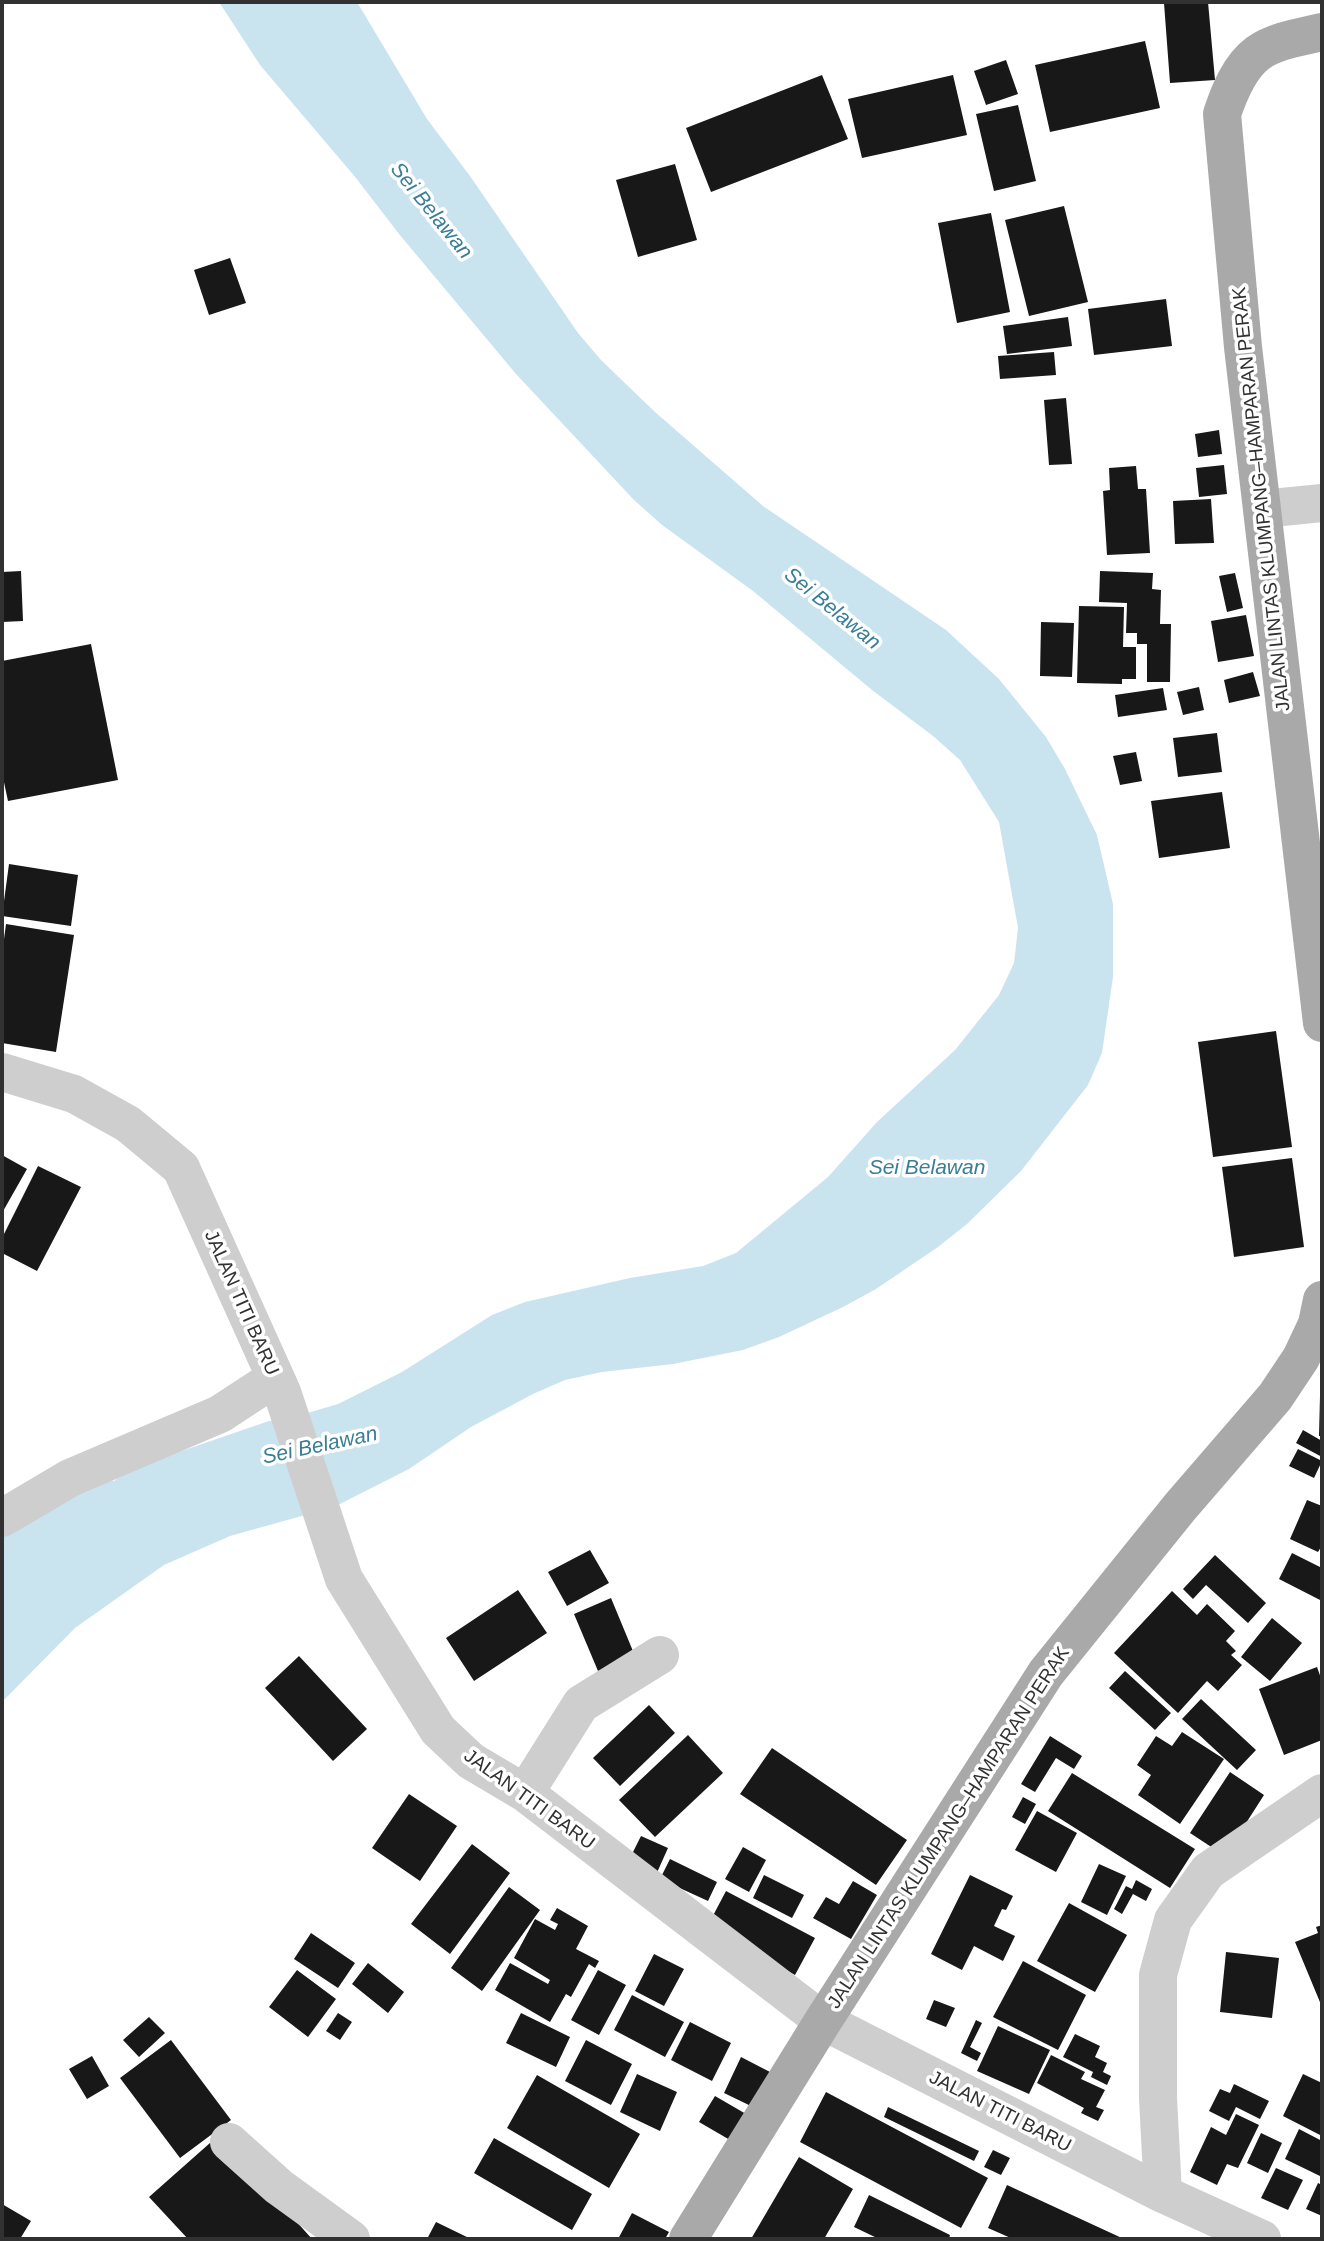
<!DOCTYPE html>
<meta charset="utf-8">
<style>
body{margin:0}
#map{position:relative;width:1324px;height:2241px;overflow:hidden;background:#fff;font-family:Helvetica,sans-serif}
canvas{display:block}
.frame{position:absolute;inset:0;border:4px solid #313131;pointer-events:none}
</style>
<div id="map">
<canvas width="1324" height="2241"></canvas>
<div class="frame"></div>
</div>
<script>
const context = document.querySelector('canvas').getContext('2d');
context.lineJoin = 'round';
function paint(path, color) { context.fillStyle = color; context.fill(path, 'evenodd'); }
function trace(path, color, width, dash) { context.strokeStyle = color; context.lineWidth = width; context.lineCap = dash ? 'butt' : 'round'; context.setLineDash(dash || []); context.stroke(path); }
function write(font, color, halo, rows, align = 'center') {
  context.font = font + ' Helvetica,sans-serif'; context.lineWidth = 7; context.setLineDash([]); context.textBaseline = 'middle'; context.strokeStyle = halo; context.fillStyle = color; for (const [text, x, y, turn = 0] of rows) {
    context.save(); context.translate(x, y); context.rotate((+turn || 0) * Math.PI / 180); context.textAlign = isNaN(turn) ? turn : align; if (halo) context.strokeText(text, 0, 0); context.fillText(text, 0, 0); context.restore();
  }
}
paint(new Path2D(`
 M219,2H357L427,119L470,176L578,333L601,360L655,412L763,506L946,630L999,679L1046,737L1065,769L1097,835L1113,904V977L1102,1053L1088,1085L1021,1171L967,1224L938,1247L876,1289L843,1307L779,1337L743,1350L673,1364L602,1372L565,1380L533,1394L471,1427L409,1469L334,1507L230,1536L164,1565L75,1628L2,1702V1604L11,1589L22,1556L34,1543L90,1498L118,1478L167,1456L269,1421L304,1414L338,1404L402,1372L492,1315L525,1302L630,1278L703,1266L736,1253L828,1177L877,1122L955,1050L999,995L1014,963L1018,928L999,822L960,760L933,736L872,690L753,591L662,525L634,500L516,374L399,234L356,178L260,65Z`), '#cae4ef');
trace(new Path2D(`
 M2,1576L84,1523L102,1515`), '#cae4ef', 72);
paint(new Path2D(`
 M1187,2H1208L1215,80L1170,83L1164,3Z
 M1145,41L1160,108L1050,132L1035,65Z
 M1006,60L1018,94L986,105L974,71Z
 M822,75L848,139L711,192L686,128Z
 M953,75L967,135L862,158L848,99Z
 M1018,105L1036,181L994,191L976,114Z
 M675,164L697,240L638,257L616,180Z
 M1064,206L1088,302L1029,316L1005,220Z
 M991,213L1010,312L957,323L938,223Z
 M230,258L246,303L209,315L194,270Z
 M1166,299L1172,346L1094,355L1088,309Z
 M1068,317L1072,346L1007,354L1003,326Z
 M1054,352L1056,375L1000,379L998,356Z
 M1066,398L1072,464L1049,465L1044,400Z
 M1219,430L1222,454L1198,457L1195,434Z
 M1224,465L1227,494L1199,497L1196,468Z
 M1136,466L1138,489H1146L1150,553L1107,555L1103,491L1110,490L1109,468Z
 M1211,499L1214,543L1175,544L1173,501Z
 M21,571L23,621L2,622V572Z
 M1100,571L1153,573L1152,589L1161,590L1160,624H1171L1170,682H1147V644H1137V633H1126L1127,603L1099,602Z
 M1235,573L1243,608L1227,612L1219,576Z
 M1079,606L1124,607L1123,647H1136V679H1122V684L1077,683Z
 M1246,615L1254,656L1218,662L1211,621Z
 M1041,622L1074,623L1072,677L1040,676Z
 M91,644L118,780L8,801L2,773V661Z
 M1253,672L1260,696L1229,703L1224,680Z
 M1199,687L1204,710L1183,715L1177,692Z
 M1163,688L1167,710L1118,717L1115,695Z
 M1217,733L1222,772L1178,777L1173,738Z
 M1136,752L1142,781L1120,785L1113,756Z
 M1222,792L1230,848L1159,858L1151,801Z
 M9,864L78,875L71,926L2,916Z
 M6,924L74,935L56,1052L2,1043V954Z
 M1276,1031L1292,1147L1213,1157L1198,1042Z
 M2,1155L27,1169L2,1213Z
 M1292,1158L1304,1247L1234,1257L1222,1167Z
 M38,1166L81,1187L37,1271L2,1253V1238Z
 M1320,1396H1322V1436H1319Z
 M1303,1430L1322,1441V1457L1296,1443Z
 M1298,1449L1322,1461L1314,1478L1289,1466Z
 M1307,1500L1322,1506V1547H1321L1318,1552L1290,1539Z
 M590,1550L609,1583L567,1606L548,1572Z
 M1292,1553L1322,1568V1601L1279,1579Z
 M1215,1555L1266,1603L1248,1623L1206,1585L1193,1599L1183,1589Z
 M518,1590L547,1633L474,1681L446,1638Z
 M1172,1591L1197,1615L1207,1604L1235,1631L1226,1641L1236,1651L1231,1655L1242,1665L1218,1691L1207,1681L1178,1713L1114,1653Z
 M611,1598L635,1656L598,1671L574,1614Z
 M1272,1618L1302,1643L1270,1681L1241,1657Z
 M299,1656L367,1729L333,1761L265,1688Z
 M1317,1667L1322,1681V1740L1284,1755L1259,1689Z
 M1125,1671L1171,1713L1155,1730L1109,1688Z
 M1201,1699L1256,1750L1237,1770L1182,1719Z
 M649,1705L675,1733L620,1786L593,1758Z
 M1182,1732L1224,1759L1180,1824L1138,1795L1151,1775L1137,1765L1156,1736L1172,1746Z
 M688,1735L723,1773L655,1837L619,1800Z
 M1050,1736L1082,1756L1074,1769L1056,1758L1035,1792L1021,1784Z
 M772,1748L907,1840L876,1885L740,1794Z
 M1230,1772L1264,1795L1225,1856L1190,1833Z
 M1072,1773L1195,1849L1170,1888L1048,1811Z
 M409,1794L457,1826L420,1881L372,1848Z
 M1023,1797L1036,1804L1025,1824L1012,1817Z
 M1037,1811L1077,1833L1056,1872L1015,1850Z
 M641,1836L668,1848L655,1877L627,1864Z
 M472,1844L510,1873L450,1954L411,1924Z
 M743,1847L766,1860L749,1892L725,1879Z
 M670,1859L717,1882L708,1901L660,1879Z
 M1099,1864L1126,1876L1107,1915L1081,1902Z
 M764,1875L804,1895L792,1918L753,1898Z
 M970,1875L1013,1896L1006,1910L1002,1909L994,1926L1015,1936L1003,1961L974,1946L962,1970L931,1954Z
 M1136,1880L1152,1889L1146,1901L1133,1894L1122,1914L1114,1909L1126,1886L1132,1889Z
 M853,1881L877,1895L851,1939L813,1918L826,1897L839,1904Z
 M509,1887L540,1910L482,1991L451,1968Z
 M726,1891L815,1938L795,1975L707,1927Z
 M1069,1903L1127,1935L1095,1992L1037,1961Z
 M557,1908L588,1926L576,1949L599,1961L595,1968L589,1964L571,1997L566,1994L550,2022L495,1990L510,1963L548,1984L550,1980L514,1958L535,1919L555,1930L558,1924L550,1920Z
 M1322,1925V2007L1295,1942L1318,1933L1316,1927Z
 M311,1933L355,1963L338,1988L294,1959Z
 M1226,1952L1279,1958L1272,2018L1220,2012Z
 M654,1954L684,1969L664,2006L635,1991Z
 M1023,1961L1086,1995L1058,2050L993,2017Z
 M368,1963L404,1992L388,2013L352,1984Z
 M297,1970L336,1999L308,2037L269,2007Z
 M598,1970L626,1985L599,2035L571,2020Z
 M632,1995L684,2022L665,2057L614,2030Z
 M934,2000L955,2008L946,2027L926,2019Z
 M338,2013L352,2022L340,2040L326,2031Z
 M521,2013L570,2037L556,2067L506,2043Z
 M149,2017L165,2033L139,2057L123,2040Z
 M976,2020L982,2023L970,2047L981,2053L977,2061L961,2053Z
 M690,2022L731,2043L712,2081L671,2060Z
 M998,2026L1050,2050L1029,2094L977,2071Z
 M1075,2034L1100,2046L1095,2057L1107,2063L1103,2072L1111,2076L1107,2085L1091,2077L1093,2072L1063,2057Z
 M171,2040L231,2120L180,2158L120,2078Z
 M586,2040L632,2064L611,2105L565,2081Z
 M1051,2055L1085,2072L1081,2079L1105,2090L1096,2107L1104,2110L1098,2121L1081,2113L1084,2108L1037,2083Z
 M92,2056L109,2086L87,2099L69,2069Z
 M741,2057L770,2072L753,2107L724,2093Z
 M637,2074L677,2092L660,2131L620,2112Z
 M1303,2074L1322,2083V2136L1283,2116Z
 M537,2075L640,2134L609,2188L507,2128Z
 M1234,2084L1269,2101L1260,2119L1236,2107L1229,2121L1209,2111L1220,2089L1230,2093Z
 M826,2092L988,2178L961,2228L800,2142Z
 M715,2096L746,2114L730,2140L699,2122Z
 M888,2107L979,2151L974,2161L884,2117Z
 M1236,2114L1259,2125L1238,2168L1227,2164L1217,2185L1190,2172L1211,2127L1226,2135Z
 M1299,2129L1322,2141V2177L1285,2159Z
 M1261,2133L1282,2143L1268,2173L1247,2163Z
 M219,2135L312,2239H188L149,2197Z
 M494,2138L592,2194L572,2230L474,2173Z
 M993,2150L1010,2158L1001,2175L984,2167Z
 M799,2157L853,2189L824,2239H751Z
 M1276,2168L1303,2180L1288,2210L1261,2198Z
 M1318,2183L1322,2185V2216L1306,2209Z
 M1007,2185L1124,2239H1013L988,2228Z
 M869,2195L950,2235L949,2239H879L854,2227Z
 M2,2204L31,2221L20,2239H2Z
 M632,2213L669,2232L665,2239H618Z
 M436,2222L471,2239H427Z`), '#181818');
trace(new Path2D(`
 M1262,509L1322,503
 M2,1072L74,1094L128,1124L181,1168L282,1392L344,1579L438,1730L471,1761L525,1793L823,2021L1163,2194L1262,2239
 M2,1518L70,1478L220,1414L275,1378
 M525,1793L581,1704L660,1655
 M229,2142L278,2186L351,2239
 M1163,2194L1158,2098V1975L1173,1920L1208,1871L1322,1793`), '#cecece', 38);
trace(new Path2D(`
 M1322,32C1302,37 1276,40 1258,53C1239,67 1229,93 1222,114L1243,347L1322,1023
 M688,2239L823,2021L1046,1673L1180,1507L1275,1397L1301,1358L1317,1324L1322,1300`), '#a9a9a9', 38);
write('19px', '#313131', '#fff', [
 ["JALAN LINTAS KLUMPANG–HAMPARAN PERAK",1262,499,-96],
 ["JALAN TITI BARU",241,1303,66],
 ["JALAN TITI BARU",529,1800,36],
 ["JALAN LINTAS KLUMPANG–HAMPARAN PERAK",949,1828,-57],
 ["JALAN TITI BARU",1000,2112,27]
]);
write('italic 21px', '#397e98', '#fff', [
 ["Sei Belawan",431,211,51],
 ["Sei Belawan",832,609,39],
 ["Sei Belawan",927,1168],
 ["Sei Belawan",320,1446,-12]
]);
</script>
